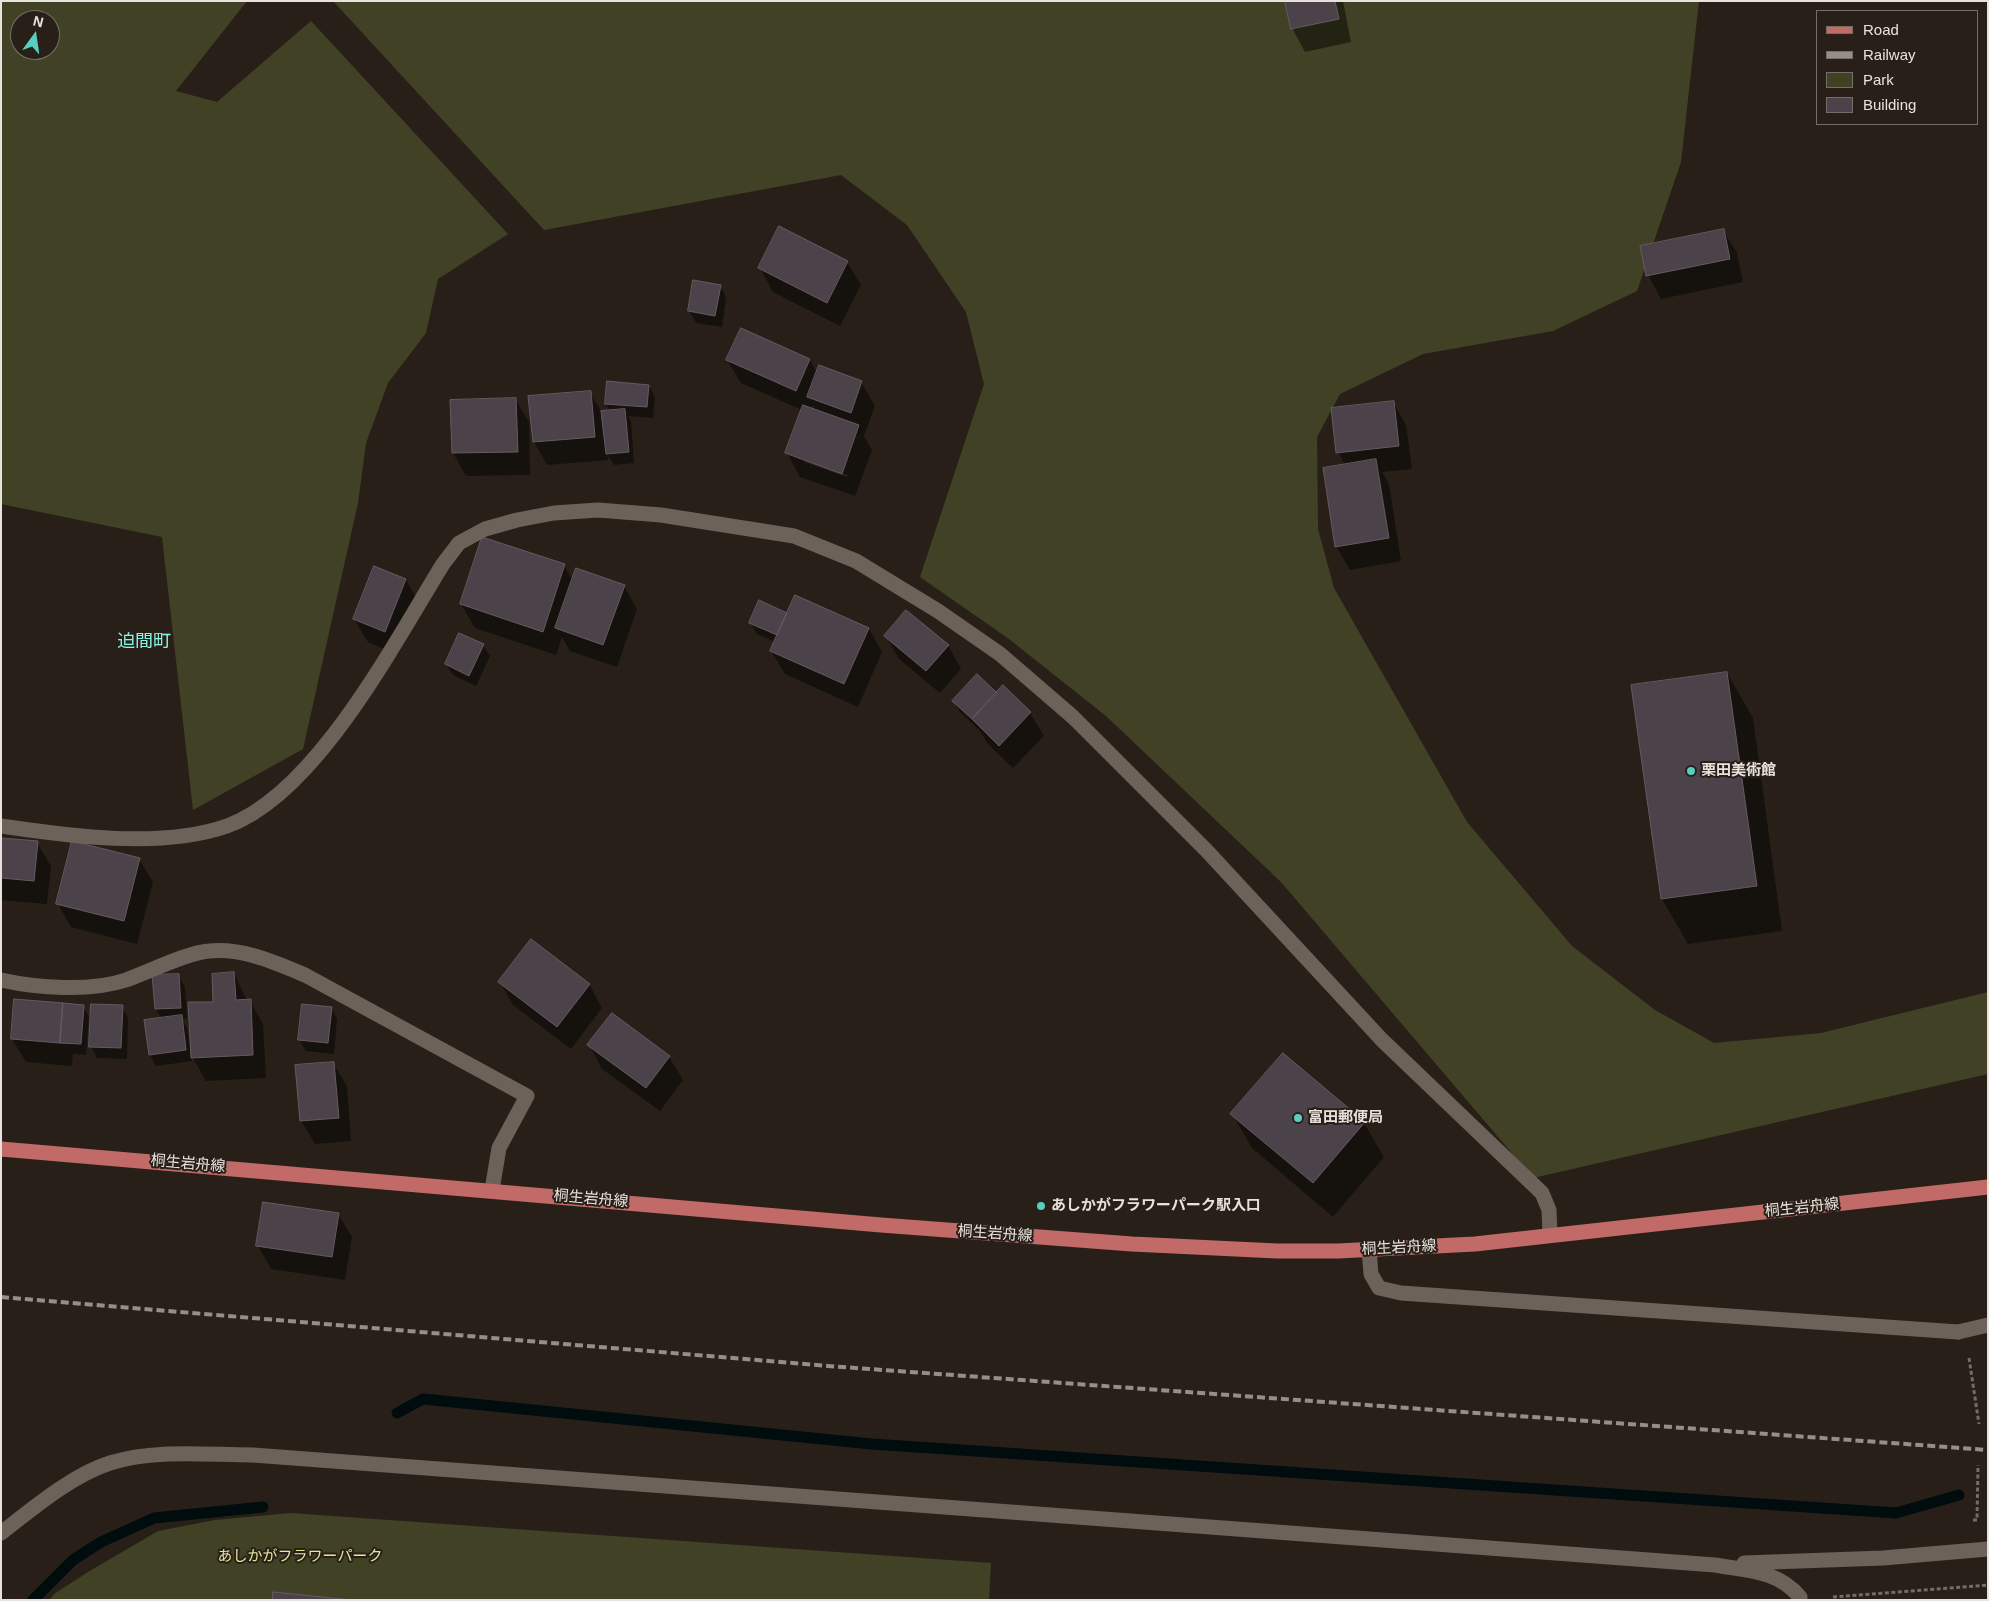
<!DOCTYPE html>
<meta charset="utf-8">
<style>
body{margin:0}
#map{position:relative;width:1989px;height:1601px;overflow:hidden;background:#282018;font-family:Arial,sans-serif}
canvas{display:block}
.frame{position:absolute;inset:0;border:2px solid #e8e2dd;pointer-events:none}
.legend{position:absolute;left:1816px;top:10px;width:162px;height:115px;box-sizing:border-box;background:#282018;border:1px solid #756e67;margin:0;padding:6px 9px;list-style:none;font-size:15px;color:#e8e2dd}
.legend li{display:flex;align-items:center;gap:10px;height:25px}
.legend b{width:25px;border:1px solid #756e67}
.north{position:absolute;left:10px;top:10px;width:50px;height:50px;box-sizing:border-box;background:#282018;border:1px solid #756e67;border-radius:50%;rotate:14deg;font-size:14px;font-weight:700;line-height:20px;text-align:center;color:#e8e2dd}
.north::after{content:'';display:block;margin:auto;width:18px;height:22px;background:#59cebf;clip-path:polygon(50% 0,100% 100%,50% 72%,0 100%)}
</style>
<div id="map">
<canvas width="1989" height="1601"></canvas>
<div class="frame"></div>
<ul class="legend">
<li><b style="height:6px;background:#c16a67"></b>Road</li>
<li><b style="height:6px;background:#968f89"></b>Railway</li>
<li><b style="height:14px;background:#414225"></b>Park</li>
<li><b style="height:14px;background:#4c4249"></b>Building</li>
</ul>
<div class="north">N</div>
</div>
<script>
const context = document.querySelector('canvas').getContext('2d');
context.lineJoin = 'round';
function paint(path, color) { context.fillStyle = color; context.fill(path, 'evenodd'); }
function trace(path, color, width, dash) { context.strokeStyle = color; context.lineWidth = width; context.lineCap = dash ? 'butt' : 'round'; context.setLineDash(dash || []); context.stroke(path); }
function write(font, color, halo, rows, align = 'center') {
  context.font = font + ' Arial,"Noto Sans JP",sans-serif'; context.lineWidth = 4; context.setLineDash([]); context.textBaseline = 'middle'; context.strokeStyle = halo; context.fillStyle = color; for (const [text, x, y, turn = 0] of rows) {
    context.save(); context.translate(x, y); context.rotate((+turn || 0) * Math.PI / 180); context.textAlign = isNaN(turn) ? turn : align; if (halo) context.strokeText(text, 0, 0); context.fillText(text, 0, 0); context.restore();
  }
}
paint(new Path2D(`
 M1,1H247L176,91L217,102L311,21L508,234L438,279L426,333L388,383L366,443L358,503L303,749L193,810L162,537L1,504ZM20,20H50V50H20Z
 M333,1H1699L1681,162L1637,291L1553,331L1423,354L1340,394L1317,437L1318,529L1334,588L1467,822L1572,946L1655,1010L1714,1043L1821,1033L1988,992V1074L1533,1178L1281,882L1106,716L1009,639L920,577L984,384L966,312L907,225L841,175L544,230Z
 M291,1513L991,1563L989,1600H50L54,1594L88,1572L158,1531L215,1520Z`), '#414225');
paint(new Path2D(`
 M1286,1H1343L1351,42L1305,52L1292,28Z
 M1723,230L1737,253L1743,282L1661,299L1648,275Z
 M847,262L861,285L840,326L773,292L760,268Z
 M720,286L726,297L722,327L696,323L689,311Z
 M741,330L810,360L817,373L861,382L875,406L864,436L872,450L855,496L800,477L787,453L802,410L741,383L727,360ZM813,405L816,411L811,409ZM804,459L848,475L847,477L804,462Z
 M649,386L655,397L653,418L628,416L631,421L634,463L614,465L607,454L608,460L547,465L534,442L530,398L590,393L602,413L611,412L606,404Z
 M515,399L529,422L530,475L466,476L453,453Z
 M1393,402L1406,425L1412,469L1382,472L1389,484L1401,561L1350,570L1336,546L1345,465L1338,452Z
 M564,566L573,581L624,586L637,609L617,667L570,651L562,637L556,655L475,628L461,604Z
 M406,580L419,603L398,655L368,642L354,619Z
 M796,597L869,629L882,652L858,707L785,674L771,651L775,642L757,634L750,622L788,614Z
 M886,636L948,645L961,669L940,693L899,659Z
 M483,645L490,656L476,686L453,675L446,664Z
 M1727,673L1753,718L1782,931L1688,944L1662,899L1632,686Z
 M1004,687L1030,713L1044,736L1013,768L987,743L980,731L960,712L953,701L997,694Z
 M1,840L37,843L51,866L47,904L1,900Z
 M139,859L153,882L137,944L71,927L58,904Z
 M234,973L247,1001H250L263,1024L266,1078L206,1081L191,1055L192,1061L156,1066L150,1055L162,1019L156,1009L178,976L185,987L187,1019H182L187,1028L190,1047Z
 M500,982L589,984L602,1008L571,1049L513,1005Z
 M83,1006L89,1017L86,1055L73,1054L72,1066L26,1062L12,1039Z
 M122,1007L128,1018L127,1059L97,1058L91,1046Z
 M331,1008L337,1019L334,1054L306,1051L299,1040Z
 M589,1045L669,1057L683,1080L660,1111L602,1069Z
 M333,1063L347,1086L351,1141L315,1144L301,1121Z
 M1232,1114L1364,1123L1384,1157L1333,1217L1252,1148Z
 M338,1214L352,1237L345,1280L271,1269L258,1246Z`), '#0007');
trace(new Path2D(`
 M397,1413L423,1399L872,1444L1896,1513L1959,1495
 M33,1600L73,1560L101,1542L154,1518L263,1507`), '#000c0e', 11);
const building = new Path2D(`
 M1285,1H1335L1339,19L1291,29Z
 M779,226L848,261L827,303L758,268Z
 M1724,229L1730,259L1646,276L1640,246Z
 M693,280L721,285L715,316L688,311Z
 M741,328L810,359L796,391L726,360Z
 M819,365L862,381L851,413L807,397Z
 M607,381L649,385L647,407L605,404Z
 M591,391L595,437L533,442L528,396Z
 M516,398L518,452L452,453L450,400Z
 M1394,401L1399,446L1336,453L1331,408Z
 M803,405L859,425L842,474L785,453Z
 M625,409L629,452L606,454L601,411Z
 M1376,459L1389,538L1335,547L1323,468Z
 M482,537L565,564L543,632L460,604Z
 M374,566L406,579L385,632L353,619Z
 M576,568L625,585L603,645L555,628Z
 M795,595L869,628L844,684L770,651Z
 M759,600L787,613L777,635L749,623Z
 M906,610L949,645L926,671L884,636Z
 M459,633L484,644L469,676L445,664Z
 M1727,672L1757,886L1661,899L1631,685Z
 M977,674L997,693L972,719L952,701Z
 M1003,685L1031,712L999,746L972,719Z
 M1,838L38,841L34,881L1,878Z
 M72,841L140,858L124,921L56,904Z
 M531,939L590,984L557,1027L498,982Z
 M234,972L236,1000L251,999L253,1055L191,1058L188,1002H213L212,974Z
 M179,974L181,1008L155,1009L152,975Z
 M14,999L63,1003L60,1043L11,1039Z
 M63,1003L84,1005L81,1044L60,1043Z
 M91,1004L123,1005L121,1048L89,1047Z
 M302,1004L332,1007L328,1043L298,1040Z
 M612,1013L670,1056L646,1088L587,1045Z
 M182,1015L186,1050L149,1055L144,1020Z
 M1283,1053L1365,1122L1313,1183L1230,1114Z
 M334,1062L339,1118L300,1121L295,1065Z
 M263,1202L339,1213L332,1257L256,1246Z
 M273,1592L352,1600H273Z`);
paint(building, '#4c4249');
trace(building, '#665a62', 1);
trace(new Path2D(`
 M1969,1358L1979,1424
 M1973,1520H1977L1978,1465
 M1833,1597L1988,1585`), '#736c65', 3, [4, 2.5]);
trace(new Path2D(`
 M1,826C69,836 161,849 227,826C316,794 394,643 443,564L459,543L485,529L517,520L554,513L598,510L661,515L794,536L856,561L938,611L1000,654L1073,717L1207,851L1382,1040L1542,1193L1549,1210L1550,1235
 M1,980C38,988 90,992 126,980C148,972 189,952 209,951C243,948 274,962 305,975L527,1096L499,1148L492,1190
 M1958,1332L1988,1325`), '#6c6259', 15);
trace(new Path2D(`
 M1369,1249L1371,1274L1379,1288L1401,1293L1958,1332`), '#6c6259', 15);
trace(new Path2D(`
 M1,1533C32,1509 72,1475 110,1463C155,1449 206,1455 253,1455L1715,1565C1748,1571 1777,1570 1800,1597
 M1744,1563L1883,1558L1988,1549`), '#6c6259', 15);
trace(new Path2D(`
 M1,1149L881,1225L1132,1244L1277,1251H1338L1475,1244L1988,1187`), '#c16a67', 15);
trace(new Path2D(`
 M1,1297L828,1366L1988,1450`), '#968f89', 4, [8, 4]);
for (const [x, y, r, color] of [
 [1691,771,5,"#59cebf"],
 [1298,1118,5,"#59cebf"],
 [1041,1206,5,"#59cebf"]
]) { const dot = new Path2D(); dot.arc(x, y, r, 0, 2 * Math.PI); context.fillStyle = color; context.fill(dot); trace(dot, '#282018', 2); }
write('bold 15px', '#e8e2dd', '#282018', [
 ["栗田美術館",1701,771],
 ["富田郵便局",1308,1118],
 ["あしかがフラワーパーク駅入口",1051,1206]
], 'left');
write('15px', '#e8e2dd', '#282018', [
 ["桐生岩舟線",188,1164,5],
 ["桐生岩舟線",591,1199,5],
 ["桐生岩舟線",1802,1208,-6],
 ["桐生岩舟線",995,1234,4],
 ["桐生岩舟線",1399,1248,-3]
]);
write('15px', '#e3e69a', '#282018', [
 ["あしかがフラワーパーク",300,1557]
]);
write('18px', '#8bf3e4', '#282018', [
 ["迫間町",144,642]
]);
</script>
